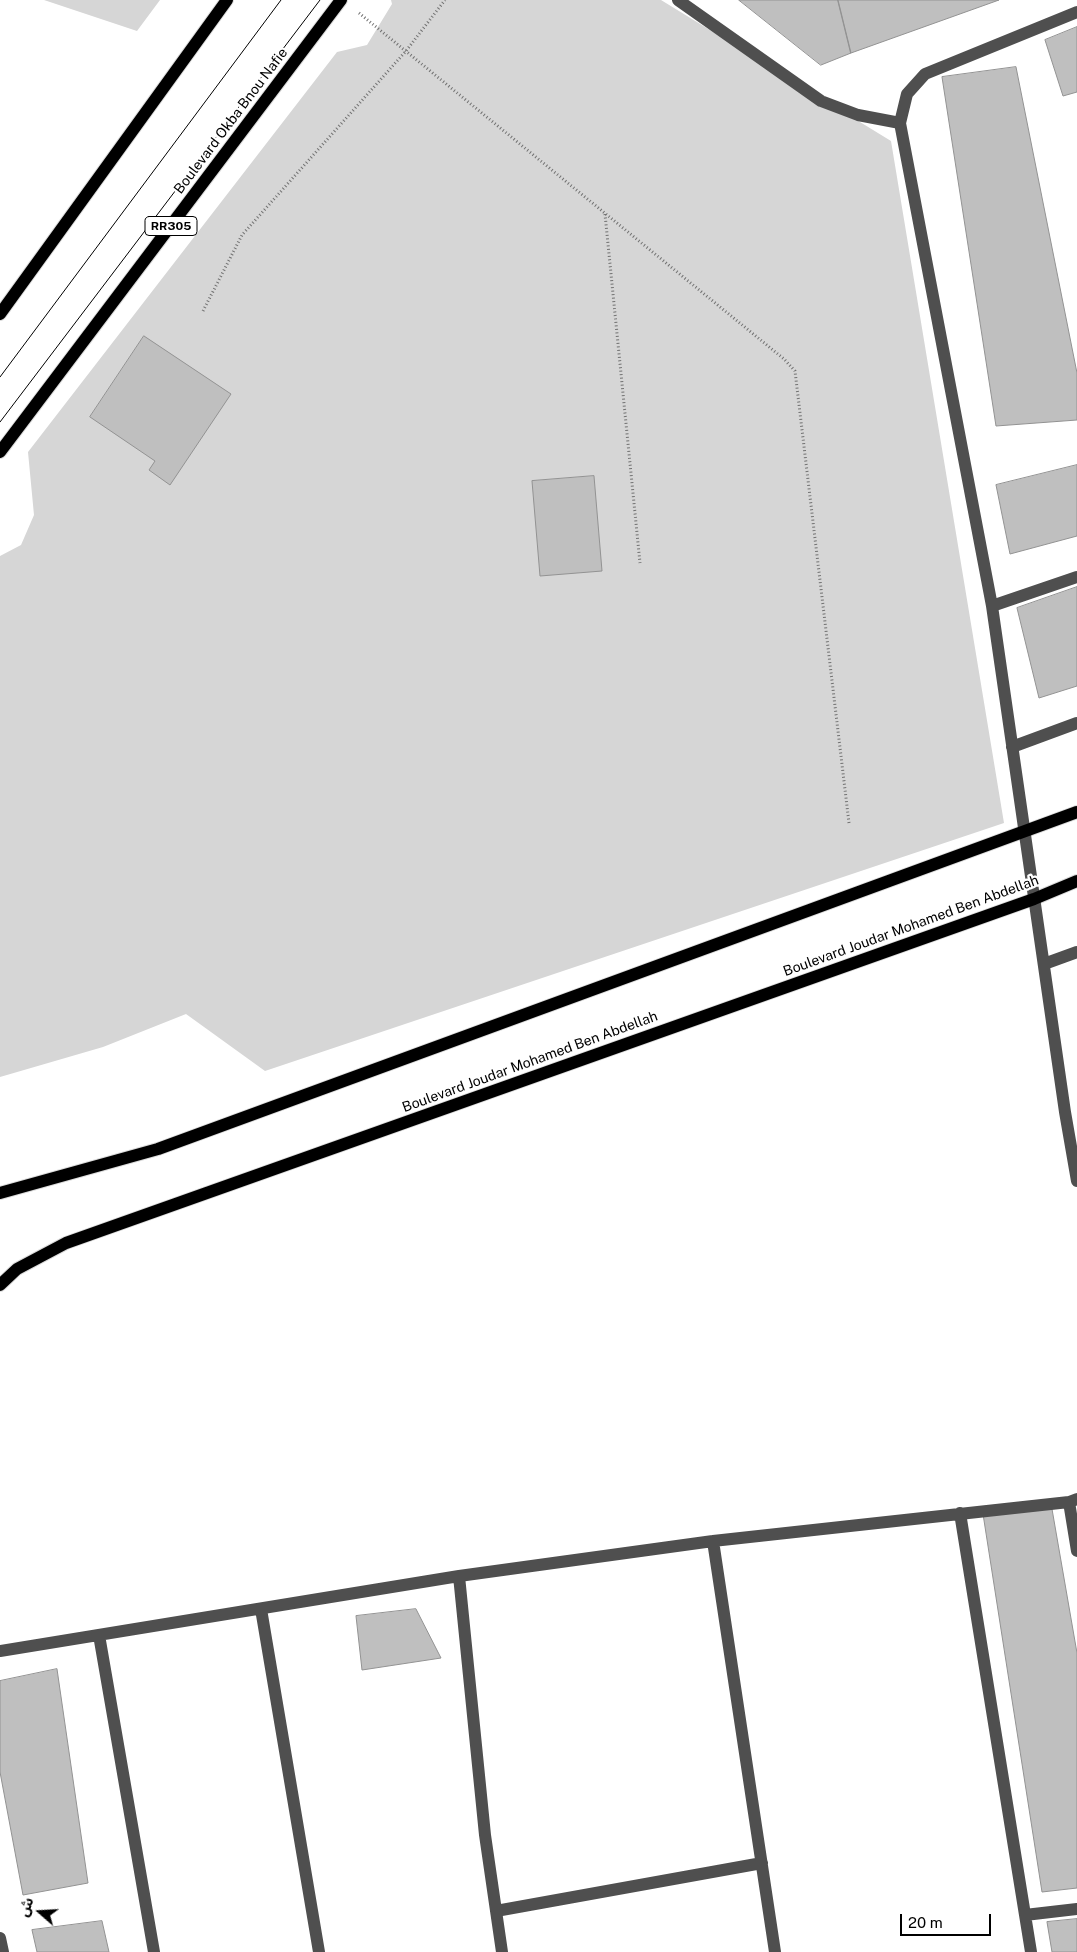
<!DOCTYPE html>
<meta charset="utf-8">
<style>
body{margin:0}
#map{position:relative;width:1077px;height:1952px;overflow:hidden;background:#fff;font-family:"Public Sans","Noto Sans Arabic",sans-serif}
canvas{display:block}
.north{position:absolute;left:15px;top:1887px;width:50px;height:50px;-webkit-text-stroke:4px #fff;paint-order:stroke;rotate:289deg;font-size:14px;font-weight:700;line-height:20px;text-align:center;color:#000}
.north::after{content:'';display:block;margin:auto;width:18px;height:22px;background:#000;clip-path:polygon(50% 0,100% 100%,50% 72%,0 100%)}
.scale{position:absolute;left:900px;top:1914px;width:91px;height:22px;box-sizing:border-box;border:2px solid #000;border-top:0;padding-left:6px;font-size:15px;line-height:18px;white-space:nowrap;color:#000;-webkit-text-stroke:4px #fff;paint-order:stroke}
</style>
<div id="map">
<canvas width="1077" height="1952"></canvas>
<div class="north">ش</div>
<div class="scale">20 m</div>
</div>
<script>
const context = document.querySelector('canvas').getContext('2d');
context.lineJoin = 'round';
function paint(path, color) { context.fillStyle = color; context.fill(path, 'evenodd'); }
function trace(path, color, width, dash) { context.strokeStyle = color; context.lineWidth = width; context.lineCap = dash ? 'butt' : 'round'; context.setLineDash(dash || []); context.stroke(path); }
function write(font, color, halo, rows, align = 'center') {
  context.font = font + ' "Public Sans",sans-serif'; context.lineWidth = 4.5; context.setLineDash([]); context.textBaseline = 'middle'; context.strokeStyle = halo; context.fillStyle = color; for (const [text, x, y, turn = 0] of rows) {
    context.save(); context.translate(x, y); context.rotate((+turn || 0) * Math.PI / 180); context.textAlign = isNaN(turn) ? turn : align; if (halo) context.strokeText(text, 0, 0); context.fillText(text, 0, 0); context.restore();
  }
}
paint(new Path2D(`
 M44,0H160L137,31Z
 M391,0H661L891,141L1004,823L265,1071L186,1014L103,1047L0,1077V556L21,545L34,515L28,452L337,52L367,45L392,4Z`), '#d6d6d6');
const building = new Path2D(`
 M739,0H838L851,53L821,65Z
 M838,0H999L851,53Z
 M1077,27V92L1063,96L1045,40Z
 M1016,67L1077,373V420L996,426L942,77Z
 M144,336L231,394L170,485L149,470L155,461L90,417Z
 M1077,465V536L1010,554L996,485Z
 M594,476L602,571L540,576L532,481Z
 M1077,587V686L1039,698L1017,608Z
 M1052,1509L1077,1653V1888L1042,1892L983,1514Z
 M416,1609L441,1658L362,1670L356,1616Z
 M57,1669L88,1883L23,1895L0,1772V1681Z
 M1077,1919V1952H1052L1047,1922Z
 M102,1921L109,1952H37L32,1930Z`);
paint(building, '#bfbfbf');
trace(building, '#939393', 1);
const major = new Path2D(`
 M0,314L227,0
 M0,452L341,0
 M0,1193L158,1149L1077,812
 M0,1285L17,1269L66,1243L1034,899L1077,881`);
trace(major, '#dbdbdb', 14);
trace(new Path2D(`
 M359,13L784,359L795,371L849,823
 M605,214L640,563
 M203,311L242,235L406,51L445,0`), '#717171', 3, [1, 2.5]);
trace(new Path2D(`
 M678,0L821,101L858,115L900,123
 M1077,12L925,74L907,94L900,123L992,606L1065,1112L1077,1181
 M992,606L1077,577
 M1012,747L1077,723
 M1044,964L1077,952
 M1069,1502L1077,1551
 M960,1513L1031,1952
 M713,1541L775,1952
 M459,1576L485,1835L502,1952
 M261,1609L319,1952
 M99,1635L154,1952
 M0,1651L459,1576L713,1541L1069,1502L1077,1499
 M496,1911L762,1863
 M1025,1915L1077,1909
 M0,1938L3,1952`), '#4f4f4f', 12);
trace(major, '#000', 12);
trace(new Path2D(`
 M0,377L281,0
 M0,422L320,0`), '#000', 1);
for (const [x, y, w] of [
 [171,226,52]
]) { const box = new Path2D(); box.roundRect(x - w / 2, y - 9.5, w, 19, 4); context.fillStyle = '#fff'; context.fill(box); trace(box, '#000', 1); }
write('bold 12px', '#000', null, [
 ["RR305",171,226]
]);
write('14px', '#000', '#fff', [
 ["Boulevard Okba Bnou Nafie",231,121,-53],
 ["Boulevard Joudar Mohamed Ben Abdellah",911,926,-20],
 ["Boulevard Joudar Mohamed Ben Abdellah",530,1062,-20]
]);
</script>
